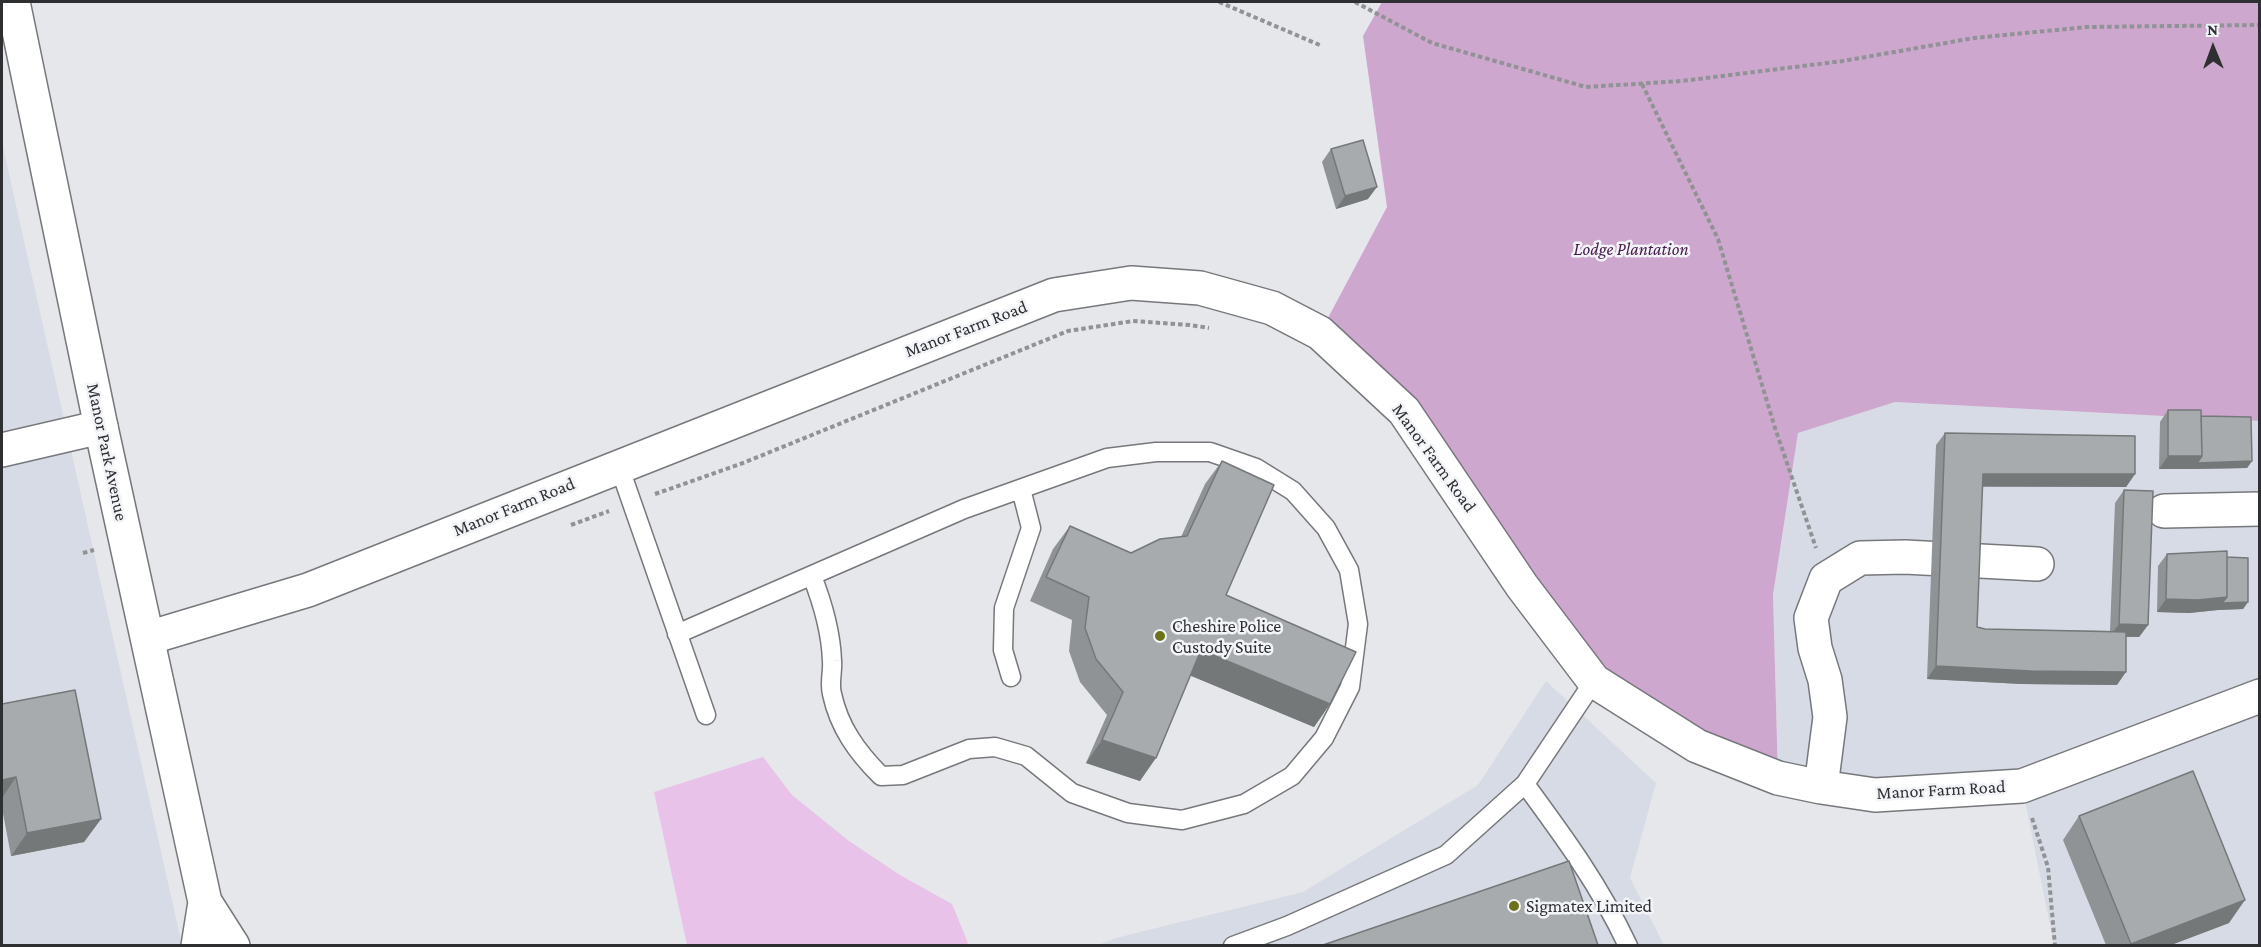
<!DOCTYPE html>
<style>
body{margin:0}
#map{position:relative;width:2261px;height:947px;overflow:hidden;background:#e5e7eb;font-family:"Crimson Pro",serif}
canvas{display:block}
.frame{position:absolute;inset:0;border:3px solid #2e2f30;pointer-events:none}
.north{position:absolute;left:2183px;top:18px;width:60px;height:60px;-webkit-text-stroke:4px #f2f4f8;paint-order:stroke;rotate:359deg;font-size:16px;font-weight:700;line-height:24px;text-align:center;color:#2e2f30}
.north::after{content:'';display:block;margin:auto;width:21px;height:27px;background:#2e2f30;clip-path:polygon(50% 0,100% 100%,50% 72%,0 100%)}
</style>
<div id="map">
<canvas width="2261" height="947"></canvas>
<div class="frame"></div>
<div class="north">N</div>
</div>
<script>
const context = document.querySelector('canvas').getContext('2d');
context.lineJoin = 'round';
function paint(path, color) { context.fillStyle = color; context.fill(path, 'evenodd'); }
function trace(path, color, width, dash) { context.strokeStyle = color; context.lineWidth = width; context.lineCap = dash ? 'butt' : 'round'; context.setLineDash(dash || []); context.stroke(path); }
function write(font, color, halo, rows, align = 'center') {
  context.font = font + ' "Crimson Pro",serif'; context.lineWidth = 5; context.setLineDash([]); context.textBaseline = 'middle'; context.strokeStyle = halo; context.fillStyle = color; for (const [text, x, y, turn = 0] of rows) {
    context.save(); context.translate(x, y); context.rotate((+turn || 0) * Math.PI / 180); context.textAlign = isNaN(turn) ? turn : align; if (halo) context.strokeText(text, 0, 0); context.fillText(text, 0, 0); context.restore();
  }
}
paint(new Path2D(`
 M2,138L5,156L182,945H2Z
 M1895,402L2259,421V945H2054L2022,786L1778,778L1773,595L1798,433Z
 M1546,681L1656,783L1630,878L1664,945L1096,946L1116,938L1303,892L1478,785Z`), '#d7dbe6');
paint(new Path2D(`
 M763,757L792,795L849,841L900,875L952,904L968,943L963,946L687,945L654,792Z`), '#e8c2e8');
paint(new Path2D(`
 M1382,2H2259V421L1895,402L1798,433L1773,595L1778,778L1594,681L1404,411L1320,333L1387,207L1363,36Z`), '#cea7cf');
const lane = new Path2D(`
 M619,466L706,715
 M677,634L964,509L1107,458L1156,452H1210L1256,468L1293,491L1326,528L1349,570L1358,624L1350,687L1324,738L1292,776L1244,804L1182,820L1128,813L1072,793L1026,756L995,747L969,749L903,775L881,776C857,752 839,727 832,694C829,683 833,672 832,661C831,631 823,604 812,576
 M1011,677L1003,650L1004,608L1031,528L1021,489
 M1525,784C1564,837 1600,886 1628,946
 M1233,946L1287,926L1446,855L1525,784L1594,681`);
const street = new Path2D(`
 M2,450L101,427
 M2164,511L2260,509
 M148,638L308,590L1054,295L1131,283L1200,288L1272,308L1320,333L1404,411L1522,586L1594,681L1697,746L1778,778L1821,787L1875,795L2022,786L2260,696
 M1821,787L1830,717L1825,680L1815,648L1811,618L1826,579L1860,558L1905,557L2037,564`);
const secondary = new Path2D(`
 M13,2L101,427L205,902L233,946
 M198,946L205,902`);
trace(lane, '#76787b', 21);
trace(street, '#76787b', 36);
trace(secondary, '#76787b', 36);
trace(new Path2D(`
 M1219,2L1322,46
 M1355,2L1432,43L1586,87L1682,81L1843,61L1974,38L2087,27L2260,25
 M1642,84L1718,239L1775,428L1816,548
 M655,494L743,463L1068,331L1133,321L1190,325L1209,328
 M571,525L609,511
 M83,553L94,550
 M2032,818L2048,867L2055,946`), '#919295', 4, [4.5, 3]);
trace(lane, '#fff', 18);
trace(street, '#fff', 33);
trace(secondary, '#fff', 33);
paint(new Path2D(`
 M1331,149L1368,199L1336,209L1322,162Z
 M2168,410L2201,416L2252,461L2247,468L2193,469H2159L2160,422Z
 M1945,433L2135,474L2126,487H1982L1977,627L1985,629L2110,631L2115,503L2124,490L2148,625L2139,637H2126L2117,685L2022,684L1927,679L1936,445Z
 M1222,461L1226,595L1330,704L1314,727L1190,675L1140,781L1086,763L1107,715L1080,682L1069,651L1072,620L1030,601L1053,549L1070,526L1131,553L1181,537L1205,484Z
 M2167,554L2227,557L2248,602L2243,609L2218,610L2189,613L2157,612L2158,566Z
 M2,704L101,819L84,842L11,856L2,808Z
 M2079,816L2229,923L2171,945H2106L2063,840Z`), '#909395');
paint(new Path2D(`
 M1377,187L1368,199L1336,209L1345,196Z
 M2168,456H2202L2252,461L2247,468L2193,469H2159Z
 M1983,474H2135L2126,487L1974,486Z
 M2227,597L2248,602L2243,609L2218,610L2189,613L2157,612L2166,599Z
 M2119,624L2148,625L2139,637L2110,636Z
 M1201,650L1330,704L1314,727L1184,673Z
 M1936,666L2126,672L2117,685L2022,684L1927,679Z
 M1102,740L1156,758L1140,781L1086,763Z
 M16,777L2,798V780Z
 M101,819L84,842L11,856L27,833Z
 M2245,900L2229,923L2171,945H2130L2131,944Z`), '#757879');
const building = new Path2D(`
 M1363,140L1377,187L1345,196L1331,149Z
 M2168,410H2201L2202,456H2168Z
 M2201,416L2251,417L2252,461L2197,463L2202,456Z
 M1945,433L2135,436V474H1983L1977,627L1985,629L2126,632V672L2031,671L1936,666Z
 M1222,461L1274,485L1226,595L1356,652L1330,704L1201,650L1156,758L1102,740L1123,692L1096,659L1085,628L1089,597L1046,577L1070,526L1131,553L1160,539L1187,536Z
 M2124,490L2153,491L2148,625L2119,624Z
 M2227,551V597L2198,600L2166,599L2167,554Z
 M2227,557L2248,558V602L2222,603L2227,597Z
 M75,690L101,819L27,833L16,777L2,780V704Z
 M2193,771L2245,900L2131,944L2079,816Z
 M1569,861L1598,945H1323Z`);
paint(building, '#a7abad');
trace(building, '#757879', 1.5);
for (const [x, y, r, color] of [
 [1160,636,6,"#6c7219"],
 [1514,906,6,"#6c7219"]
]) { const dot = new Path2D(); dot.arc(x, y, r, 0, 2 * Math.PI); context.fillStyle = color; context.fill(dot); trace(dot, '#f2f4f8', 2); }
write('italic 18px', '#48194b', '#f2f4f8', [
 ["Lodge Plantation",1631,249]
]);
write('18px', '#2e2f30', '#f2f4f8', [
 ["Manor Farm Road",966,329,-21],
 ["Manor Park Avenue",107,452,78],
 ["Manor Farm Road",1434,458,54],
 ["Manor Farm Road",514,507,-22],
 ["Manor Farm Road",1941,790,-3]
]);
write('18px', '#2e2f30', '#f2f4f8', [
 ["Cheshire Police",1172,626],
 ["Custody Suite",1172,647],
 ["Sigmatex Limited",1526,906]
], 'left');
</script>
